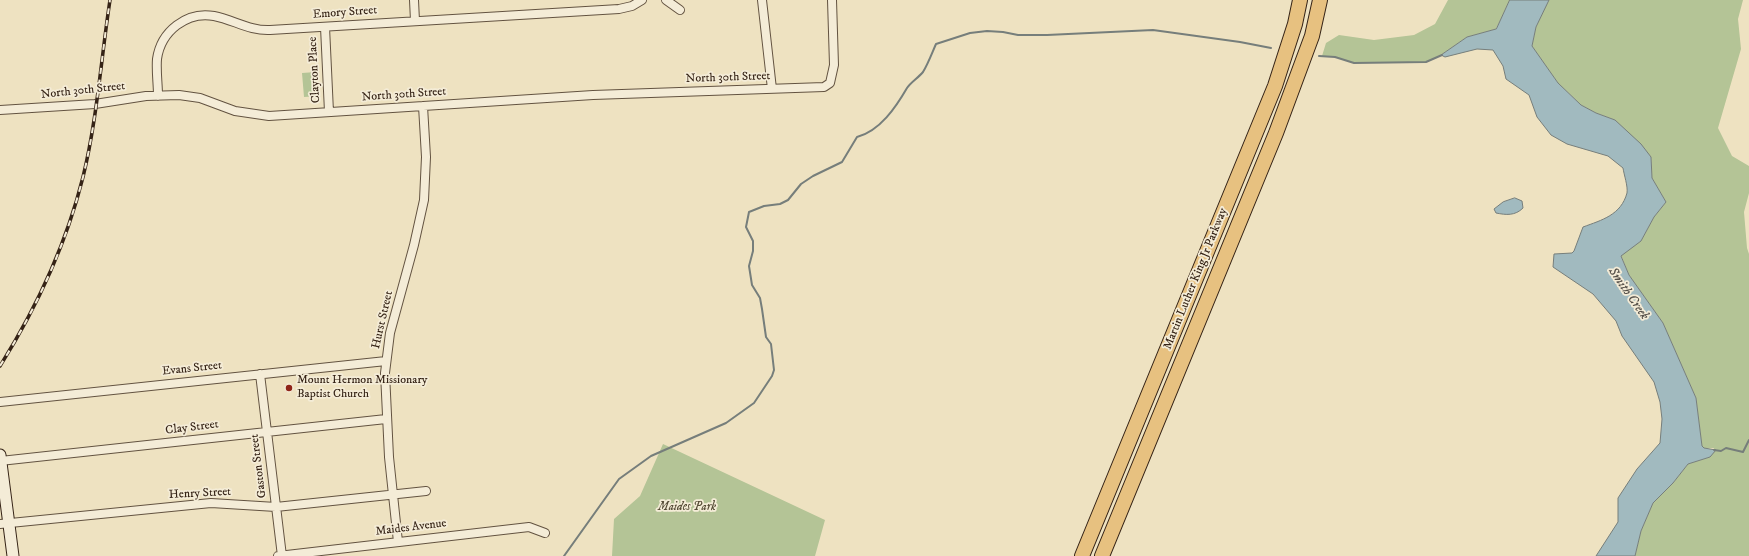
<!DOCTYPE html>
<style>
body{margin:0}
canvas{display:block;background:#eee2c1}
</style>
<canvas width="1749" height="556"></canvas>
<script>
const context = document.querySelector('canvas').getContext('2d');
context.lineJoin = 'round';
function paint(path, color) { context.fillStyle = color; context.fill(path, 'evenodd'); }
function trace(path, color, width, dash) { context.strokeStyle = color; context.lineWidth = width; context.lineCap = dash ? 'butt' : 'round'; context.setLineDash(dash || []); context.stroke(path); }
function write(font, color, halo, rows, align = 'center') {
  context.font = font + ' "IM FELL DW Pica",serif'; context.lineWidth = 3.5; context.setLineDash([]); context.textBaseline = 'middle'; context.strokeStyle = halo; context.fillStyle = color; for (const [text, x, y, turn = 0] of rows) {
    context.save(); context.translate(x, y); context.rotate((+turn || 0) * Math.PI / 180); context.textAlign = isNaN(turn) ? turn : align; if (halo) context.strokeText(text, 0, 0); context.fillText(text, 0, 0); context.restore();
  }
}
paint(new Path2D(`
 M1448,0H1510L1496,29L1467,37L1441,55L1426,62L1354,63L1336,57L1322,56L1326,43L1339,35L1374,40L1414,35L1435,24Z
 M1549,0H1743L1738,19L1741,49L1718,128L1732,156L1749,166V193L1744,212L1747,248L1749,254V556H1635L1641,531L1653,503L1673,483L1688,464L1710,457L1714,448H1703L1702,446L1696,398L1663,323L1629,275L1621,255L1641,241L1654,217L1666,202L1652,178L1651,157L1615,120L1596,113L1581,105L1558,83L1532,46L1536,27Z
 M316,72L318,96L304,97L302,73Z
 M663,444L825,520L815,556H612L614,519L640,496Z`), '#b4c496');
const water = new Path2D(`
 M1510,0H1549L1536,27L1532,46L1558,83L1581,105L1596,113L1615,120L1641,144L1651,157L1652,178L1666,202L1654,217L1641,241L1621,256L1629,275L1663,323L1696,398L1702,446L1704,448L1716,450L1710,457L1688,464L1673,483L1653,503L1641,531L1635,556H1596L1618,522V498L1637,469L1660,443L1662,419L1660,402L1654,382L1622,336L1616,321L1593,294L1553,267L1554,254L1572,253L1574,251L1583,227C1602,220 1621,215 1627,193C1628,186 1624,175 1623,168L1608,156L1567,144L1551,135L1537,117L1529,95L1506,79L1503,66L1493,50L1477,49L1445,57L1441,55L1467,37L1496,29Z
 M1515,198L1522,201L1523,208C1515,216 1506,215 1496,213L1494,209L1503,202Z`);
paint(water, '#a1babf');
trace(water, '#767e7b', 1);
trace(new Path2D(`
 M1319,56L1335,57L1354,63L1426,62L1442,55
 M1714,450L1721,451L1726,448L1743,452L1749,440
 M564,556L619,479L651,456L726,423L754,403L772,376L774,370L771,344L766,337L762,309L760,298L752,285L749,266L753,251V241L746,227L749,212L764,206L780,204L788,200L801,184L813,176L842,162L857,137C880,131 896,107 907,88C911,82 918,78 923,72C928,64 932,53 936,44L970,33L987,31L1003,32L1018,35H1047L1153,30L1240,42L1271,48`), '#767e7b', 2);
const street = new Path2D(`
 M414,0L415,21
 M666,0L680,10
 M762,0L772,89
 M325,27L329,112
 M158,96C158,84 156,71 157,59C161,31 187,11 214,16C234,20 250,31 270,30L619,9L632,6L642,0
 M0,110L95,104L146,96L179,95L200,98L235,111L269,116L593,95L824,87L830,83L834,65L832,0
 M260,374L282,556
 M0,402L386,361
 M0,461L386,419
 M0,524L211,503L276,507L426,491
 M398,542L389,457L385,373L390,333L414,245L424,200L426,157L423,106
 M278,556L529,527L545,533`);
const secondary = new Path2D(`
 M0,455L13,556`);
const highway = new Path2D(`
 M1082,556L1275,86L1295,24L1300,0
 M1102,556L1276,133L1312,36L1320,0`);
trace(street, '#635341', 10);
trace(secondary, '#352316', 13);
trace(highway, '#352316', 16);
trace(street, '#f4ecd7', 8);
trace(secondary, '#f4ecd7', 11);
trace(highway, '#e7c180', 14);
const rail = new Path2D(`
 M0,366C37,307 66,245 83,177C97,120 101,59 110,0`);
trace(rail, '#352316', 3.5);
trace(rail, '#f4ecd7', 2, [6]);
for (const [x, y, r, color] of [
 [289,388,4,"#8f2418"]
]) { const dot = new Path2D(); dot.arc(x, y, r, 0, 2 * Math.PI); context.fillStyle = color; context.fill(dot); trace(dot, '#f4ecd7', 1.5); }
write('12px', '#352316', '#f4ecd7', [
 ["Emory Street",345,13,-4],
 ["Clayton Place",315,70,-93],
 ["North 30th Street",728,78,-2],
 ["North 30th Street",83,91,-6],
 ["North 30th Street",404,95,-4],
 ["Martin Luther King Jr Parkway",1196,279,-68],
 ["Hurst Street",383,320,-77],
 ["Evans Street",192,369,-6],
 ["Clay Street",192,428,-7],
 ["Gaston Street",259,466,-97],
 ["Henry Street",200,494,-3],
 ["Maides Avenue",411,528,-7]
]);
write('12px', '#352316', '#f4ecd7', [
 ["Mount Hermon Missionary",297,381],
 ["Baptist Church",297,395]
], 'left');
write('italic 12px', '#554b36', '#f4ecd7', [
 ["Maides Park",687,508]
]);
write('italic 13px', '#555049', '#f4ecd7', [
 ["Smith Creek",1628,294,55]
]);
</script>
